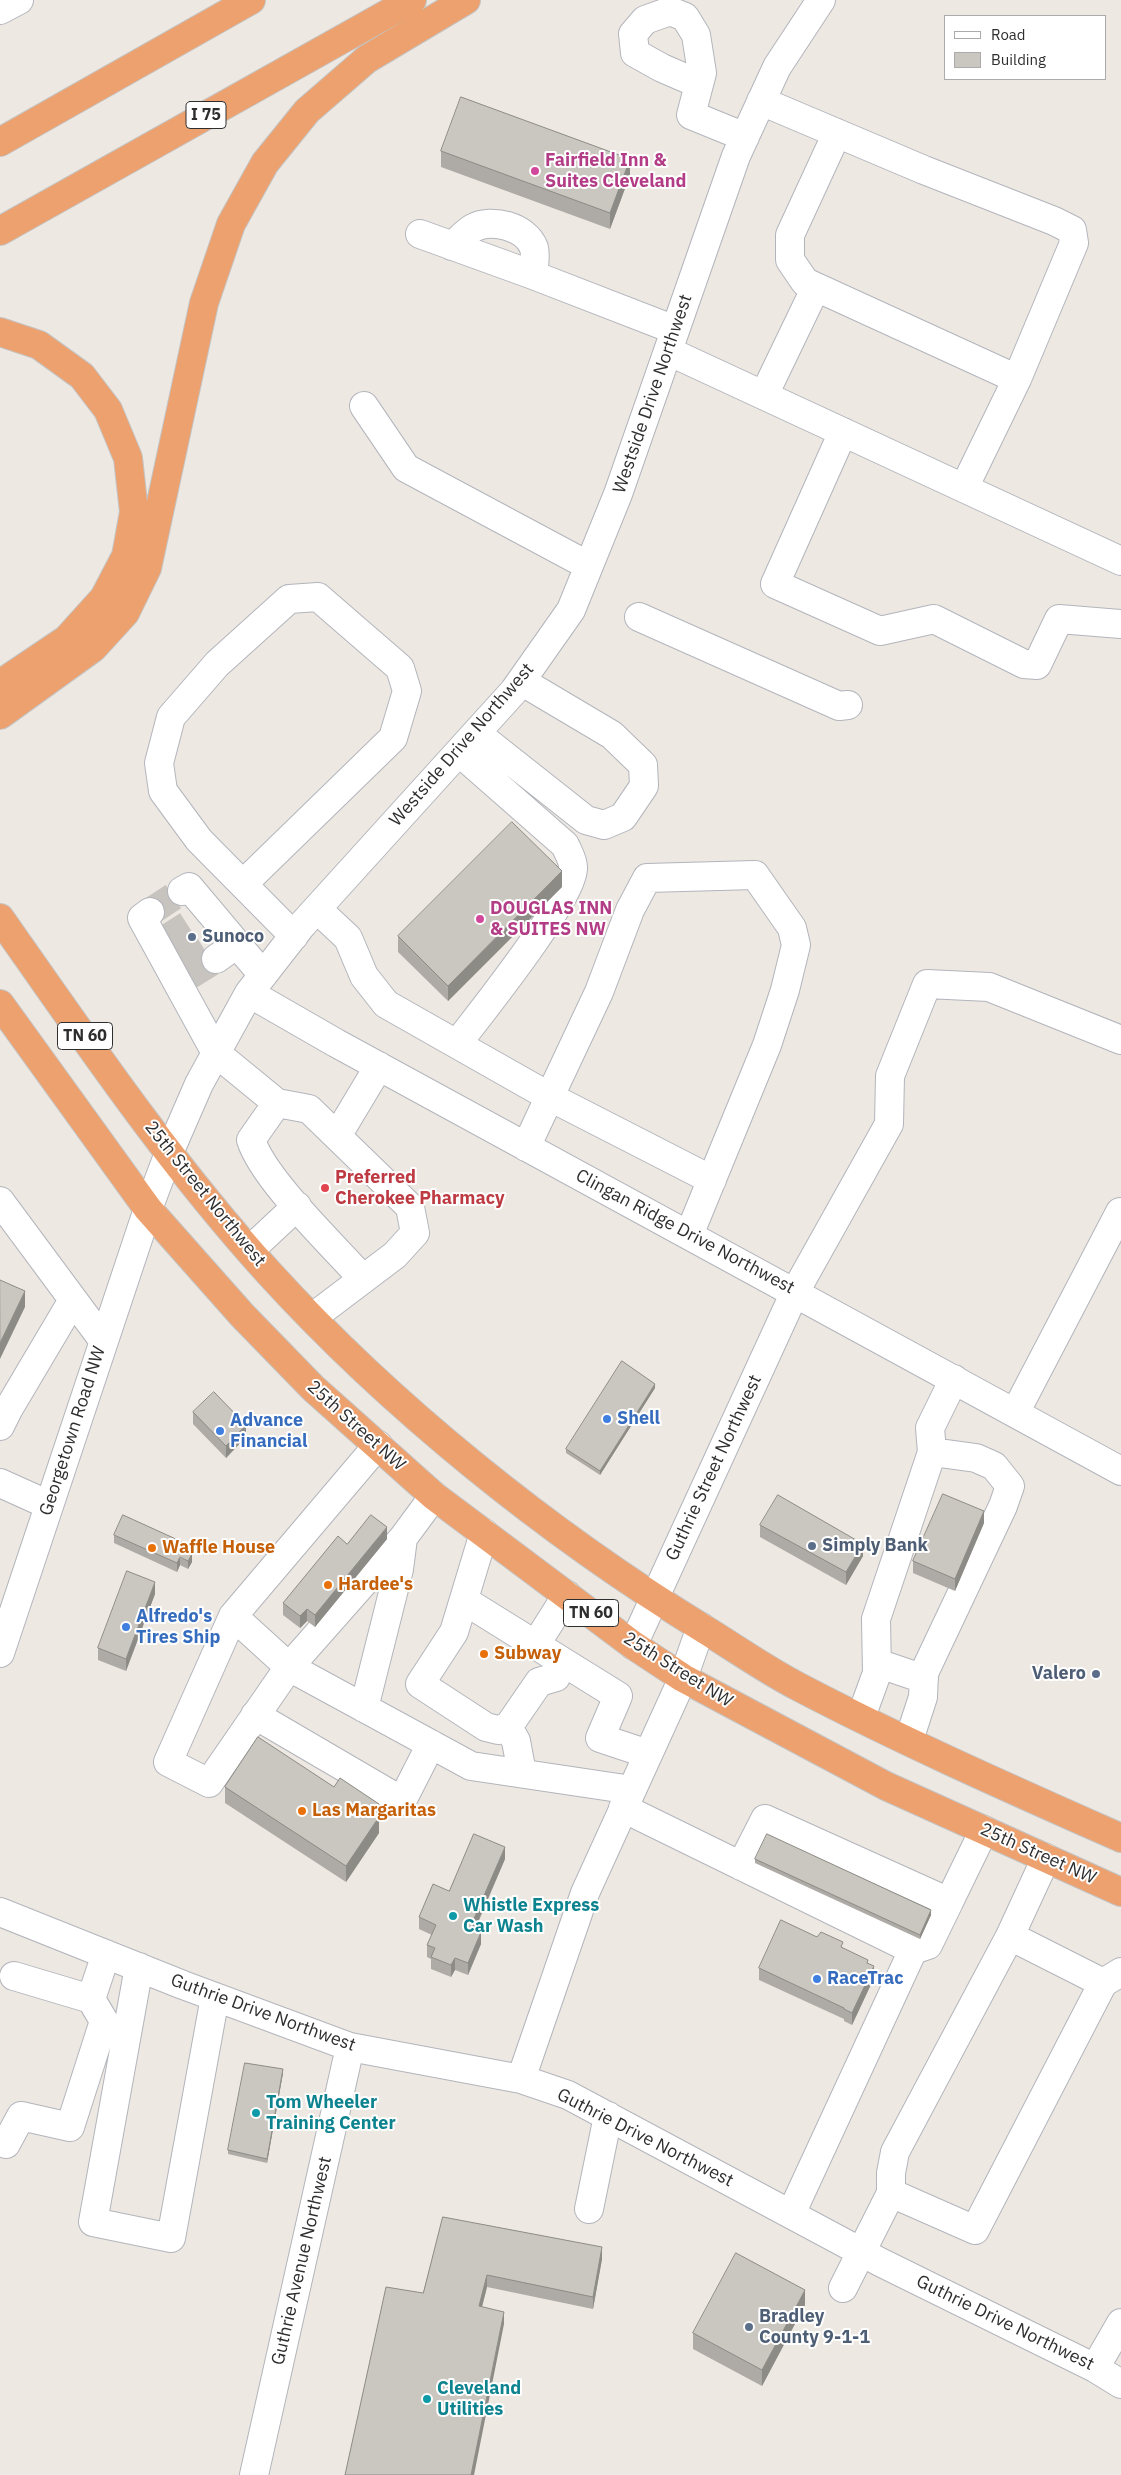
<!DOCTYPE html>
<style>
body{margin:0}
#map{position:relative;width:1121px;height:2475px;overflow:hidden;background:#ede8e2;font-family:"IBM Plex Sans",sans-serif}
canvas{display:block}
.legend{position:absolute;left:944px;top:15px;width:162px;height:65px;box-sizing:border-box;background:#fff;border:1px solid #ababab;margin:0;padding:6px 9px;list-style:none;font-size:15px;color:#2e2e2e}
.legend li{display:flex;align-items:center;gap:10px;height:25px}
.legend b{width:25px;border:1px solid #ababab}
</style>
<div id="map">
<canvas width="1121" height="2475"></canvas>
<ul class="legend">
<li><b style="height:6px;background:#fff"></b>Road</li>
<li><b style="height:14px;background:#cac6c0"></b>Building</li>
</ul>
</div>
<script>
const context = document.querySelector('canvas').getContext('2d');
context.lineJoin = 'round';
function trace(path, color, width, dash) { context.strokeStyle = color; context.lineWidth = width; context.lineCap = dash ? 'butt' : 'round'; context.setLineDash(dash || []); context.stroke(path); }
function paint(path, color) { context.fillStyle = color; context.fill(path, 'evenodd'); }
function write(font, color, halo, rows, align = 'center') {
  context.font = font + ' "IBM Plex Sans",sans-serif'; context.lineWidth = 4; context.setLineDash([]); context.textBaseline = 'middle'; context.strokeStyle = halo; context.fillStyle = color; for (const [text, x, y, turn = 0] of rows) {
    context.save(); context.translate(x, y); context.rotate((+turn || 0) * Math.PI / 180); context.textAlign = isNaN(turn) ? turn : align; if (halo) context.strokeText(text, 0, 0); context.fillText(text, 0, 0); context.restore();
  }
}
trace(new Path2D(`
 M150,912L182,891
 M164,940L197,919
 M178,960L208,941
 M187,977L216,959`), '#c7c3be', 28, [28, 14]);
const minor = new Path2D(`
 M0,10L19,0
 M699,84L662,68L635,53L633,34L645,20L670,11L685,17L696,35L702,73L691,115L745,137
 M761,101L924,170L1054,221L1072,230L1074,243L1017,379L964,488
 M837,133L790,235V260L805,282L1017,379
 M420,234L533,275L675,330
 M452,246C459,240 466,232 473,228C491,218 526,226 534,248C536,255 534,267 533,275
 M668,351L1121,561
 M764,395L816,287
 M364,406L406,468L589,566
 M843,432L775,584L880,631L934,619L1024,664L1037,665L1059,619L1121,624
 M639,617L839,706L848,705
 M476,733L586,820L604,825L623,817L644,786L643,765L612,735L521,681
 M243,884L393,738L407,691L400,668L318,597L289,599L217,664L171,717L159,763L163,791L199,840L294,936
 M182,891L189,887L263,975
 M317,909L348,938L364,976L386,1004L550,1097L712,1180
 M150,912L142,918L216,1053L277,1103L309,1109L410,1207L415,1233L395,1255L313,1317
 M216,959L237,944
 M249,993L336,1043L1121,1471
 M457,1044C479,1015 575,896 573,867C573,860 568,852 565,845L459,752
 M277,1103L251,1140C264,1180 333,1245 363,1279
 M337,1136L379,1066
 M526,1147L599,992L630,910L647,878L755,875L792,928L796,945L785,990L767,1045L689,1235
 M0,1201L103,1340
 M250,1250L297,1206
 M1015,1413L1120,1212
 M0,1426L9,1408L73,1300
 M0,1483L49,1505
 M484,1533L454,1632L420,1684L486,1727L498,1730L508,1727L539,1682L556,1677
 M403,1538L289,1667L471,1766L632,1790
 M465,1601L618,1696L600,1738L648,1754
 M233,1616L289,1667L209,1783L168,1762L233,1616L378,1445
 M536,1644L567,1595
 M633,1645L795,1292L889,1124L890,1076L927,984L989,987L1121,1040
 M0,1653L148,1209L169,1153L199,1084L249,993L302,925L514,691L571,610L618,494L736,156L777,67L821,0
 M877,1663L924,1679
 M364,1708L399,1569L403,1538L434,1496
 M255,1715L402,1801L431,1744
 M861,1717L877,1673L876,1619L932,1452L930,1428L954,1379
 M508,1727L516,1741L522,1773
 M909,1740L923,1697L924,1673L1003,1506L1010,1486L994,1466L976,1458L932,1452
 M623,1808L913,1950L928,1945L949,1902L765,1819L741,1866
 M1046,1858L1010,1936L895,2152L891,2173V2193L975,2230L1103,1983L1121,1972
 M949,1902L984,1830
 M0,1912L183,1985L350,2047L521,2079L568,2095L880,2262L1095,2368L1121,2384
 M1010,1936L1103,1983
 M139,1967L93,2222L171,2238L215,1997
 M91,1999L106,1954
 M521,2079L585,1893L683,1678L701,1627
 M0,2142L6,2144L21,2116L70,2127L104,2021L91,1999L14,1976
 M589,2209L608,2116
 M791,2214L913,1950
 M843,2288L891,2193
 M1095,2368L1121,2323
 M254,2475L350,2047`);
const highway = new Path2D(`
 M0,142L251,0
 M0,231L412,0
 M0,332L39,345L82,376L108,410L128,458L134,512L126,556L104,598L67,639L0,684
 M0,715L93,648L125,613L147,568L204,303L231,224L265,163L307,111L367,59L466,0
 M0,918C85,1039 169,1163 269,1273C392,1408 548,1533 704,1629C735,1648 766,1670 799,1687C904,1742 1013,1790 1121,1838
 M0,1004L148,1209L242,1315L313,1388L434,1496L633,1645L683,1678L886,1786L1121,1892`);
trace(minor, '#b3b5bc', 30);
trace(highway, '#c4c4c4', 30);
trace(minor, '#fff', 28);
trace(highway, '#eda16e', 28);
paint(new Path2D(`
 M441,151L630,175L610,229L441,167Z
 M562,887L448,1001L398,952V936Z
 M655,1388L600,1475L566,1453V1449Z
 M193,1412L246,1437L226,1458L193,1424Z
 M984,1523L955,1591L913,1573V1561Z
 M760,1525L863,1556L846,1585L760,1537Z
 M114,1535L192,1562L188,1569L180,1565L177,1572L114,1543Z
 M387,1539L315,1627L307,1621L300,1628L283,1615V1603L347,1544Z
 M155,1594L126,1671L98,1660V1648Z
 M225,1787L379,1820V1833L346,1882L225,1803Z
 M505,1859L475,1930L481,1944L468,1975L455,1970L451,1977L431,1969V1959L427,1957V1945L432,1935L419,1929V1917L449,1891Z
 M755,1859L931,1915L920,1939L755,1863Z
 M843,1948L868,1963L874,1978L852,2025L844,2021V2019L759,1980V1968Z
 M283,2073L267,2163L228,2154V2150Z
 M443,2217L602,2259L593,2309L487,2287L482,2307L504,2324L423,2293Z
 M805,2305L762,2386L693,2349V2333Z`), '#aeaaa5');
paint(new Path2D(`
 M630,159V175L610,229V213Z
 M562,871V887L448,1001V986Z
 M25,1291V1307L0,1359V1343Z
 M655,1384V1388L600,1475V1471Z
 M246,1425V1437L226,1458V1446Z
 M984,1511V1523L955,1591V1579Z
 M387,1527V1539L315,1627V1615Z
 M863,1544V1556L846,1585V1572Z
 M192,1554V1562L188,1569V1561Z
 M180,1557V1565L177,1572V1563Z
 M155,1582V1594L126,1671V1659Z
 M307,1609V1621L300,1628V1616Z
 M379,1804V1833L346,1882V1866L373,1813Z
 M505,1847V1859L470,1940V1928Z
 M931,1910V1915L920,1939V1935Z
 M481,1932V1944L468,1975V1963Z
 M455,1958V1970L451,1977V1965Z
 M874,1966V1978L852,2025V2013Z
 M283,2069V2073L267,2163V2159Z
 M602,2247V2259L593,2309V2297Z
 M487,2275V2287L479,2318V2306Z
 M805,2290V2305L762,2386V2370Z
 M504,2312V2324L474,2475H471Z`), '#8d8b86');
const building = new Path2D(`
 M461,97L630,159L610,213L441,151Z
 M512,822L562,871L448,986L398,936Z
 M0,1280L25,1291L0,1343Z
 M622,1361L655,1384L600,1471L566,1449Z
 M214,1392L246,1425L226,1446L193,1412Z
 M943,1494L984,1511L955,1579L913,1561Z
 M778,1495L863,1544L846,1572L760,1525Z
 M123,1515L189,1545L186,1551L192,1554L188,1561L180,1557L177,1563L114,1535Z
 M371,1515L387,1527L315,1615L307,1609L300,1616L283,1603L338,1536L347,1544Z
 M127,1571L155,1582L126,1659L98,1648Z
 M258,1737L334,1787L340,1778L379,1804L373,1813L379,1817L346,1866L225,1787Z
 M474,1834L505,1847L470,1928L481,1932L468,1963L455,1958L451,1965L431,1957L435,1948L427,1945L436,1925L419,1917L433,1884L449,1891Z
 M767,1834L931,1910L920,1935L755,1859Z
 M781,1920L817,1937L821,1932L843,1942L841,1947L868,1960L867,1963L874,1966L852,2013L844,2009V2008L759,1968Z
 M245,2063L283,2069L267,2159L228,2150Z
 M443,2217L602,2247L593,2297L487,2275L479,2306L504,2312L471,2475H345L386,2287L423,2293Z
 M736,2253L805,2290L762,2370L693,2333Z`);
paint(building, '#cac6c0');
trace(building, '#8d8b86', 1);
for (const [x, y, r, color] of [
 [535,171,5,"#d1479c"],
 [480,919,5,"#d1479c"],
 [192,937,5,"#5c6f8a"],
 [325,1188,5,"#e0444e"],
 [607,1419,5,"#3f7fe0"],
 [220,1431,5,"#3f7fe0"],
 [812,1546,5,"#5c6f8a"],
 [152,1548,5,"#e8710a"],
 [328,1585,5,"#e8710a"],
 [126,1627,5,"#3f7fe0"],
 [484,1654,5,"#e8710a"],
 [1096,1674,5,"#5c6f8a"],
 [302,1811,5,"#e8710a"],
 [453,1916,5,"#0f9aa8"],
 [817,1979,5,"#3f7fe0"],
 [256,2113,5,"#0f9aa8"],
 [749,2327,5,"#5c6f8a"],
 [427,2399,5,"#0f9aa8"]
]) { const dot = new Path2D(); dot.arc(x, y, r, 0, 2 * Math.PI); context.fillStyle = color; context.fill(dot); trace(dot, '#fff', 2); }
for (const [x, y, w] of [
 [206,115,40],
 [85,1036,55],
 [591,1613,55]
]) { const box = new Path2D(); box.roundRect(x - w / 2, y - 13.5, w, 27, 4); context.fillStyle = '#fff'; context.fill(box); trace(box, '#2e2e2e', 1); }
write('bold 16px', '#2e2e2e', null, [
 ["I 75",206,115],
 ["TN 60",85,1036],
 ["TN 60",591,1613]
]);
write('bold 18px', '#b23c85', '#fff', [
 ["Fairfield Inn &",545,161],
 ["Suites Cleveland",545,182],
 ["DOUGLAS INN",490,909],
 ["& SUITES NW",490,930]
], 'left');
write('18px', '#2e2e2e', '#fff', [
 ["Westside Drive Northwest",653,394,-71],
 ["Westside Drive Northwest",462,745,-49],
 ["25th Street Northwest",205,1194,51],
 ["Clingan Ridge Drive Northwest",685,1232,28],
 ["25th Street NW",356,1426,42],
 ["Georgetown Road NW",73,1431,-72],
 ["Guthrie Street Northwest",714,1468,-65],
 ["25th Street NW",678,1670,32],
 ["25th Street NW",1038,1854,24],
 ["Guthrie Drive Northwest",263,2013,20],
 ["Guthrie Drive Northwest",645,2138,27],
 ["Guthrie Avenue Northwest",302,2261,-77],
 ["Guthrie Drive Northwest",1005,2323,26]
]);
write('bold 18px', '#4e5e75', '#fff', [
 ["Sunoco",202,937],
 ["Simply Bank",822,1546],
 ["Valero",1086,1674,"right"],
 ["Bradley",759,2317],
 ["County 9-1-1",759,2338]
], 'left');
write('bold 18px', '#be3a42', '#fff', [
 ["Preferred",335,1178],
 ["Cherokee Pharmacy",335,1199]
], 'left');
write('bold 18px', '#366cbe', '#fff', [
 ["Shell",617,1419],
 ["Advance",230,1421],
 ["Financial",230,1442],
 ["Alfredo's",136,1617],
 ["Tires Ship",136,1638],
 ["RaceTrac",827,1979]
], 'left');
write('bold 18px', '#c56008', '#fff', [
 ["Waffle House",162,1548],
 ["Hardee's",338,1585],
 ["Subway",494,1654],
 ["Las Margaritas",312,1811]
], 'left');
write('bold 18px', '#0d838f', '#fff', [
 ["Whistle Express",463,1906],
 ["Car Wash",463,1927],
 ["Tom Wheeler",266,2103],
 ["Training Center",266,2124],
 ["Cleveland",437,2389],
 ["Utilities",437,2410]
], 'left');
</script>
